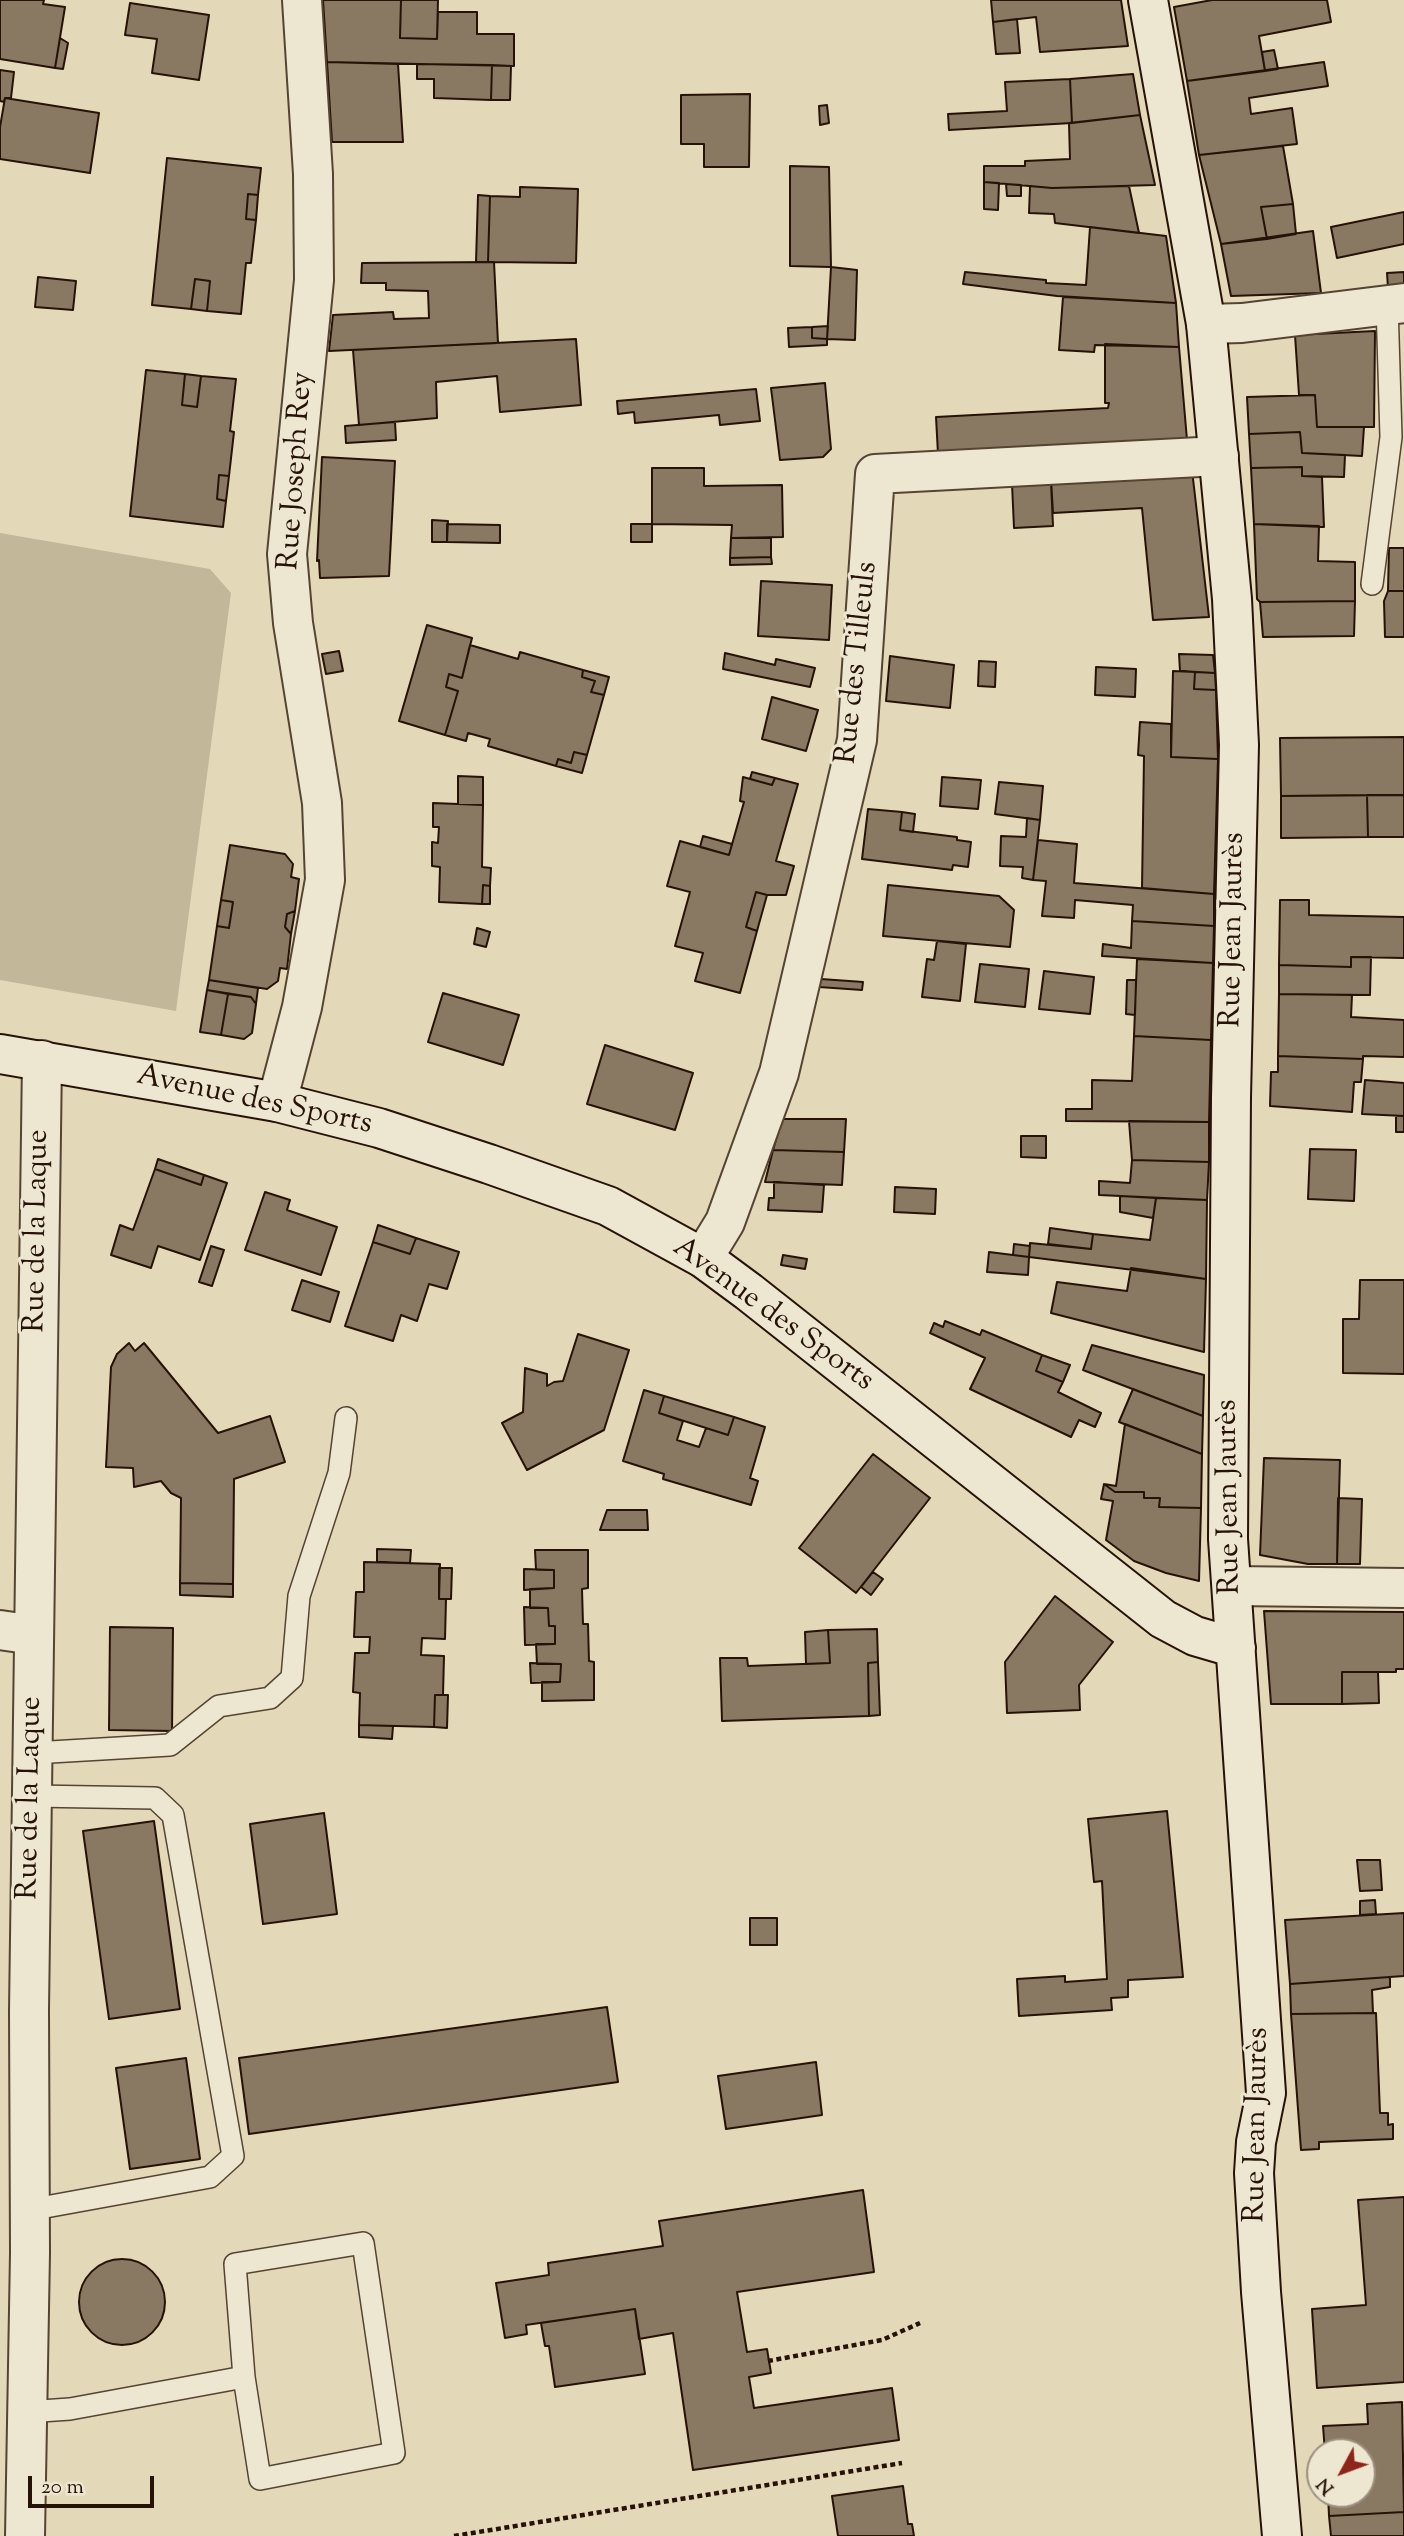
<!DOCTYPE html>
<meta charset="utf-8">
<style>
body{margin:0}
#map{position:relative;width:1404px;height:2536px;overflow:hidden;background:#e3d9b8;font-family:"Sorts Mill Goudy",serif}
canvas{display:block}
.north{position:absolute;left:1306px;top:2438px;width:70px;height:70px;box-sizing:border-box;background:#ede6d1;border:2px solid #9e9180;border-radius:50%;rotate:229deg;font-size:19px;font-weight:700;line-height:28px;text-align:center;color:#271207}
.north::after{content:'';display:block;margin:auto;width:24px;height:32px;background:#8f2418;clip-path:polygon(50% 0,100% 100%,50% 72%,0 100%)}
.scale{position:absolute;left:28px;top:2476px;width:126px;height:32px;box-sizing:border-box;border:4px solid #271207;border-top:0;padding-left:9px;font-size:21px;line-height:24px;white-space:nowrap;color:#271207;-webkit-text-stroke:5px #ede6d1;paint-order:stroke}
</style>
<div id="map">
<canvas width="1404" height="2536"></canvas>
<div class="north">N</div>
<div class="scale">20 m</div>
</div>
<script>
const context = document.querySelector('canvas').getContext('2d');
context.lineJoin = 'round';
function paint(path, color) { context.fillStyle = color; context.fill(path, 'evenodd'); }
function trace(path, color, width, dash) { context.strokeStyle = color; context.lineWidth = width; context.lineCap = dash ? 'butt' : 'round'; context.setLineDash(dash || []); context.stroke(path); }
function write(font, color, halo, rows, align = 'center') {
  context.font = font + ' "Sorts Mill Goudy",serif'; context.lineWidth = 6; context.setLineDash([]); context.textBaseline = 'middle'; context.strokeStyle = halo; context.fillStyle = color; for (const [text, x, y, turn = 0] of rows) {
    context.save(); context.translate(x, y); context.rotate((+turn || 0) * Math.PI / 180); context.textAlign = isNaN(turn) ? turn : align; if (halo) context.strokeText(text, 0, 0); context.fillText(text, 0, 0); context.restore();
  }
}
paint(new Path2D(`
 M0,533L210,569L231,593L176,1011L0,980Z`), '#c3b79a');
const building = new Path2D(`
 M0,0H44L43,4L65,7L55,68L0,59Z
 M323,0H401L400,38L437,39L438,12H477V34H514V66L327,62Z
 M401,0H438L437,39L400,38Z
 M991,0H1121L1128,46L1040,52L1036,17L993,22Z
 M1212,0H1327L1331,22L1259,36L1265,71L1187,81L1174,7Z
 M130,3L209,15L199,80L152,73L157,39L125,35Z
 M1017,19L1020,53L996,54L993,22Z
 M60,38L68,43L63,69L55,68Z
 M1274,50L1278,69L1265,71L1262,52Z
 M327,62L398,64L403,142H332Z
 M1324,62L1328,86L1249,98L1251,114L1292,108L1297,144L1199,155L1187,81Z
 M417,64L492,65L491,100L434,98V79H417Z
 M492,65L511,66L510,100H491Z
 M0,70L14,72L11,98H5L4,102L0,101Z
 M1133,74L1140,115L1072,123L1070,79Z
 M1070,79L1072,123L949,130L948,114L1007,111L1005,82Z
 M750,94L749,167H704V144H681V95Z
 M5,98L99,113L90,173L0,159V127Z
 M827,105L829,123L820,125L819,106Z
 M1140,115L1155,185L1052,188L984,182V166H1025V161L1070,159L1069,123Z
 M1283,146L1293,204L1261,207L1267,239L1221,244L1199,155Z
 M167,158L261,168L258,195L248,194L246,219L256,220L251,263H246L241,314L207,311L210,281L195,279L191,309L152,305Z
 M790,166L829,167L831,267L790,266Z
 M984,182L999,183L998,210L984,209Z
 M1006,184L1021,185V196H1007Z
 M1030,186L1052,188L1129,186L1139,233L1055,223L1054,214L1029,213Z
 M520,187L578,189L576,263L488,262L490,196L520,197Z
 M248,194L258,195L256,220L246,219Z
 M478,195L490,196L488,262H476Z
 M1293,204L1296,234L1267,239L1261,207Z
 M1404,212V244L1337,258L1331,227Z
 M1090,227L1166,236L1176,303L1057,296L963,284L965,272L1046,280V283L1086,285Z
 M1313,231L1321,293L1231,296L1221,244Z
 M494,262L498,343L329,351L333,315L393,312L394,319L429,318L428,291L386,290V283H361L362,263Z
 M831,267L857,270L855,340L827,339Z
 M1404,272V286L1388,288L1387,273Z
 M38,277L76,281L73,310L35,307Z
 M195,279L210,281L207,311L191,309Z
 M1063,297L1176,303L1179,347L1095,345L1094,352L1059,350Z
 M828,326L827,339L812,338V327Z
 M812,327V338L827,339V345L789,347L788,328Z
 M1375,331L1374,427H1317L1315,395H1299L1295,335Z
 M576,339L581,405L500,412L497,376L436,382L437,418L359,425L353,350Z
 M1105,344L1179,347L1187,440L938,454L936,417L1108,408L1109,403H1105Z
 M146,370L185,374L182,405L197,407L201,376L236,379L230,431L234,432L229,476L219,475L217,499L226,501L223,527L130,516Z
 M185,374L201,376L197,407L182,405Z
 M825,383L831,449L823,457L780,460L771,388Z
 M756,389L760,421L720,425L719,415L635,423L634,412L618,414L617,401Z
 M1315,395L1317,427H1364L1362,456L1302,453L1300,432L1249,434L1247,397Z
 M395,422L396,440L346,443L345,426Z
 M1300,432L1302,453L1345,455L1344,477L1302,476V467L1251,468L1249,434Z
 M322,457L395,461L389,576L320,578L319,560L317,561Z
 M1302,467V476L1322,477L1324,527L1254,524L1251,468Z
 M652,468H704V486L782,485L783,537L731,538L732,525L652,524Z
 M1192,470L1209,617L1153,620L1142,508L1053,513L1051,479Z
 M219,475L229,476L226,501L217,499Z
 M1051,482L1053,526L1014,528L1012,484Z
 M432,520L448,521L447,542H432Z
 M447,524L500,525V543L447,542Z
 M631,524H652V542H631Z
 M1254,524L1319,526L1318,561L1355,562V601L1260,602L1257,599Z
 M731,538H771V557L730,558Z
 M1389,548H1404V591H1388Z
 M771,557L772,564L730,565V558Z
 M761,581L832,585L829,640L758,636Z
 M1388,591H1404V637H1385L1384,601Z
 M1355,601L1354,636L1263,637L1260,602Z
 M427,625L472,638L462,678L449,674L446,687L458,691L445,735L399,721Z
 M470,645L518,659L520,652L583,670L582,677L595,681L591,692L604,695L587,755L574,752L571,763L558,759L556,766L488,746L490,739L468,733L466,741L445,735L458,691L446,687L449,674L462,678Z
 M339,651L343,671L326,674L322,654Z
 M725,653L775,665L776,659L815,668L810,687L723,669Z
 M1179,654L1213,655L1215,673L1180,671Z
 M890,656L954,665L950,708L886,701Z
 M979,661L996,662L995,687L978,686Z
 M1096,667L1136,669L1135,697L1095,695Z
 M583,670L609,677L604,695L591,692L595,681L582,677Z
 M1173,671L1195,672L1194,689L1216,690L1218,759L1171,757Z
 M1195,672L1215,673L1216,690L1194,689Z
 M772,697L818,710L806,751L762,739Z
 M1140,722L1171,724V757L1218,759L1214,894L1142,888L1144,756L1138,755Z
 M1404,737V795L1281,796L1280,738Z
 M574,752L587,755L582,773L556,766L558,759L571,763Z
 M752,772L775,778L772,785L750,779Z
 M458,776L483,777V805L458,804Z
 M743,777L772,785L775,778L798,784L776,861L794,866L786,895H767L756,892L746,927L757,931L740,993L695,981L703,953L675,946L690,892L667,886L680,841L729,855L744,802L740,801Z
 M942,777L981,780L978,809L940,806Z
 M999,782L1043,786L1040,820L995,814Z
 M1367,795H1404V837H1368Z
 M1367,795L1368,837L1281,838V796Z
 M433,803L483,805L482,867L491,868L490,886L483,885L482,904L439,902L440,867L432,866V842L438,843L439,827H433Z
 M868,809L902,812L900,830L957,837V840L971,842L968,867L953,865L952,870L862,859Z
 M902,812L915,814L913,832L900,830Z
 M1027,818L1040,820L1033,880L1022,878L1023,867L1000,866L1001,836L1026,837Z
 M703,836L732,844L729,855L700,847Z
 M1038,840L1077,844L1074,883L1214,894V926L1132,921L1133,905L1075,900L1074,918L1042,916L1046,881L1033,880Z
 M230,845L285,854L293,864L291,877L299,879L295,911L287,914L285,927L291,934L287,969L280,968L278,981L267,989L209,980L217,926L229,928L233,902L221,900Z
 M483,885L490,886V904H482Z
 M888,885L999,896L1014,910L1010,947L883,936Z
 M756,892L767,895L757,931L746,927Z
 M221,900L233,902L229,928L217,926Z
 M1280,900H1309V915L1404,917V958L1351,957V967L1279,965Z
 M295,911L291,934L285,927L287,914Z
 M1132,921L1214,926L1213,963L1102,956L1103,944L1131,948Z
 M477,928L490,932L486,947L474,944Z
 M937,941L966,944L960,1001L922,997L927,959L934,960Z
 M1351,957H1371L1370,995L1279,994V965L1351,967Z
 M1137,959L1213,963L1211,1040L1134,1036Z
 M980,964L1029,969L1025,1007L975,1002Z
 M1044,971L1094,977L1090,1014L1039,1009Z
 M821,979L863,982L862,990L819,987Z
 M209,980L258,988L256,1004L251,997L207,990Z
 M1127,980H1136L1135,1015L1126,1014Z
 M207,990L228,994L221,1035L200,1032Z
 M443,993L519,1015L503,1065L428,1042Z
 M228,994L251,997L256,1004L252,1033L244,1039L221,1035Z
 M1279,994L1352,995L1351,1017L1404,1020V1057L1363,1056V1059L1278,1056Z
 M1134,1036L1211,1040L1209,1122L1066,1121V1109H1092V1080L1132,1081Z
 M605,1045L693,1073L675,1130L587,1104Z
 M1278,1056L1363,1059L1361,1082H1354L1352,1112L1270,1106L1271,1072H1278Z
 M1365,1080L1404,1083V1116L1362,1114Z
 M1396,1116H1404V1132H1396Z
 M782,1119H846L844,1152L773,1150Z
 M1129,1121L1209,1122V1162L1132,1160Z
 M1021,1136H1046V1158L1021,1157Z
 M1310,1149L1356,1150L1354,1201L1308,1199Z
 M773,1150L844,1152L842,1185L765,1182Z
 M158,1159L204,1175L201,1185L155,1169Z
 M1132,1160L1209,1162L1207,1200L1099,1195V1181L1130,1183Z
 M155,1169L201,1185L204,1175L227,1183L200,1260L158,1246L151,1268L111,1255L120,1225L133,1230Z
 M774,1182L824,1185L822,1212L768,1210L769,1198H774Z
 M895,1187L936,1189L935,1214L894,1212Z
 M265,1192L290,1200L287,1210L337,1227L321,1275L245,1250Z
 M1120,1196L1156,1198L1153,1218L1120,1212Z
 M1156,1198L1207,1200L1206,1279L1029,1257L1030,1243L1091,1249L1093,1234L1150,1240Z
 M378,1225L416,1238L410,1254L373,1242Z
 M1050,1228L1093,1234L1091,1249L1048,1244Z
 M416,1238L459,1252L447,1289L429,1284L417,1321L401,1315L393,1341L345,1326L373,1242L410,1254Z
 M1014,1244L1030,1246L1029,1257L1013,1255Z
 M211,1246L224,1250L212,1286L199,1282Z
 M989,1252L1029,1257L1028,1275L987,1272Z
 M783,1255L807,1259L805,1269L781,1265Z
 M1131,1268L1206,1279L1204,1352L1051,1313L1057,1282L1127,1291Z
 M302,1280L339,1292L330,1322L292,1310Z
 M1360,1280H1404V1374L1343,1373V1319H1359Z
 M945,1321L980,1335L982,1330L1042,1355L1036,1371L1063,1382L1058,1392L1101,1413L1095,1427L1079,1420L1071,1437L970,1389L985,1358L930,1333L934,1323L943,1327Z
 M578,1334L629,1350L604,1430L527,1470L502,1423L523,1412L525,1368L547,1374V1386L554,1382L563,1381Z
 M129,1343L135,1351L144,1343L218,1433L270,1416L285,1462L234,1479L233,1584L180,1583L181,1498L171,1493L161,1481L134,1487L133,1468L106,1467L111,1367L117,1354Z
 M1092,1345L1204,1375L1203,1416L1083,1370Z
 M1042,1355L1070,1365L1063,1382L1036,1371Z
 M1133,1389L1203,1416L1202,1454L1119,1422Z
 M644,1390L664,1396L659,1413L683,1421L677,1440L699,1447L706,1428L728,1435L734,1417L765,1427L750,1478L758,1481L751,1505L663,1479L664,1474L623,1461Z
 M664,1396L734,1417L728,1435L659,1413Z
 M1125,1424L1202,1454L1201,1508L1159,1507L1160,1498H1144V1492H1115L1104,1484L1116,1486Z
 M873,1454L930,1498L856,1593L799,1548Z
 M1264,1458L1340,1460L1337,1564H1308L1260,1555Z
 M1104,1484L1115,1492H1144V1498H1160L1159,1507L1201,1508L1199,1581L1166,1573L1134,1561L1106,1540L1113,1501L1101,1499Z
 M1338,1498L1362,1499L1360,1564H1337Z
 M607,1510H647L648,1530H600Z
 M377,1549L411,1550L410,1563L377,1562Z
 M535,1550H588V1588L582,1589L583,1624H588L589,1661L594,1662V1700L542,1701V1682H560L561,1664H537L536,1644H555V1626H549L548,1608H530V1589L554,1588V1570H536Z
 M364,1562L440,1564L439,1599H446L445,1639L422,1638L421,1655L444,1656L443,1695H435L434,1727L359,1725L360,1693L353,1692L355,1653H369L370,1637H354L356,1592H364Z
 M439,1568H452L451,1599H439Z
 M524,1569L554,1570V1588L524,1590Z
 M873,1572L883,1579L871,1595L861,1587Z
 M180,1583L233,1584V1597L180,1595Z
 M1055,1596L1113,1642L1079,1685L1080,1710L1007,1713L1005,1662Z
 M524,1607L548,1608L549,1626H555V1644L525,1645Z
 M1264,1611L1404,1612V1669H1396V1672H1342V1704H1271Z
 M110,1627L173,1628L172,1731L109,1730Z
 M877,1629L878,1662L868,1663L869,1716L722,1721L720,1658H747L748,1666L830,1663L828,1630Z
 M828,1630L830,1663L806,1664L805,1632Z
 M878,1662L880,1715L869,1716L868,1663Z
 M530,1663L561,1664L560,1682L531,1683Z
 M1342,1672H1378L1379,1703L1342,1704Z
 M435,1695H448L447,1728L434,1727Z
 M359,1725L393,1726L392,1739L359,1737Z
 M1167,1811L1183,1977L1128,1980V1997L1111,1998L1112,2010L1019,2016L1017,1979L1065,1976V1982L1107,1979L1102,1881L1094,1882L1088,1819Z
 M324,1813L337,1914L263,1924L250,1824Z
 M154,1821L180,2009L109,2019L83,1831Z
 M1357,1860H1380L1382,1890L1360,1891Z
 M1375,1900L1376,1914L1360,1915V1901Z
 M1404,1913V1976L1290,1984L1285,1920Z
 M750,1918H777V1945H750Z
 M1390,1977V1987L1372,1990L1373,2013L1291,2014L1290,1984Z
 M607,2007L618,2082L249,2134L239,2058Z
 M1376,2013L1380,2113H1388V2125L1393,2124V2139L1319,2142V2149L1301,2150L1291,2014Z
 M186,2058L200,2159L130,2169L116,2068Z
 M816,2062L822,2115L726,2129L718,2076Z
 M863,2190L874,2272L737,2292L747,2352L767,2349L771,2373L749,2377L754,2408L892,2388L899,2440L693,2470L673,2333L639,2339L635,2309L526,2325L527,2334L505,2338L496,2283L549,2275L548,2263L663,2246L659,2221Z
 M1404,2197V2382L1317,2388L1312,2309L1366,2305L1358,2200Z
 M79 2302a43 43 0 1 1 86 0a43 43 0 1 1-86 0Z
 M635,2309L645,2374L555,2387L549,2346H545L541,2323Z
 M1402,2402L1404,2512L1329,2516L1328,2494H1362V2452H1325L1323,2426L1368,2424L1367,2404Z
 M903,2486L908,2524H912L914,2536H838L832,2496Z
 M1404,2512V2536H1331L1329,2516Z`);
paint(building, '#897963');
trace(building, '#271207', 2);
const service = new Path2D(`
 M1372,584L1391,437L1387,304
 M33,1753L170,1745L219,1706L270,1698L292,1678L299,1596L339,1473L346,1418
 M29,2210L210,2177L233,2156L173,1815L155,1798L32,1796
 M363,2243L394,2453L260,2479L244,2377L235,2264Z
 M26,2412L70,2409L244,2377`);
const minor = new Path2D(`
 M1206,324L1242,323L1404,303
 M277,1102L302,1007L325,880L322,803L293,623L287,554L314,280L313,174L302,0
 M703,1258L725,1222L779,1073L857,740L875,474L1219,456
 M1232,1586L1404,1588
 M0,1630L34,1635
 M25,2536L30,2253L29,2010L42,1060`);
const secondary = new Path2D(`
 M1148,0L1206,324L1232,599L1239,745L1231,1097L1228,1539L1266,2093L1256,2142L1254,2173L1261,2292L1282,2536
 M0,1054L277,1102L379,1128L489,1164L608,1206L703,1258L749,1292L1163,1619L1195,1636L1236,1648`);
trace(service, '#564433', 24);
trace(minor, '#564433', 42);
trace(secondary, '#271207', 42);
trace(new Path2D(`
 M768,2361L882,2340L920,2323
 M454,2536L902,2463`), '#271207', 4.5, [5, 3.5]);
trace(service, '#ede6d1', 21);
trace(minor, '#ede6d1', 38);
trace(secondary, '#ede6d1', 38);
write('30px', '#271207', '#ede6d1', [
 ["Rue Joseph Rey",298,471,-86],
 ["Rue des Tilleuls",859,663,-84],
 ["Rue Jean Jaurès",1235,930,-89],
 ["Avenue des Sports",254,1102,12],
 ["Rue de la Laque",39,1231,-89],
 ["Avenue des Sports",772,1316,36],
 ["Rue Jean Jaurès",1231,1497,-91],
 ["Rue de la Laque",32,1798,-89],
 ["Rue Jean Jaurès",1259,2125,-89]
]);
</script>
